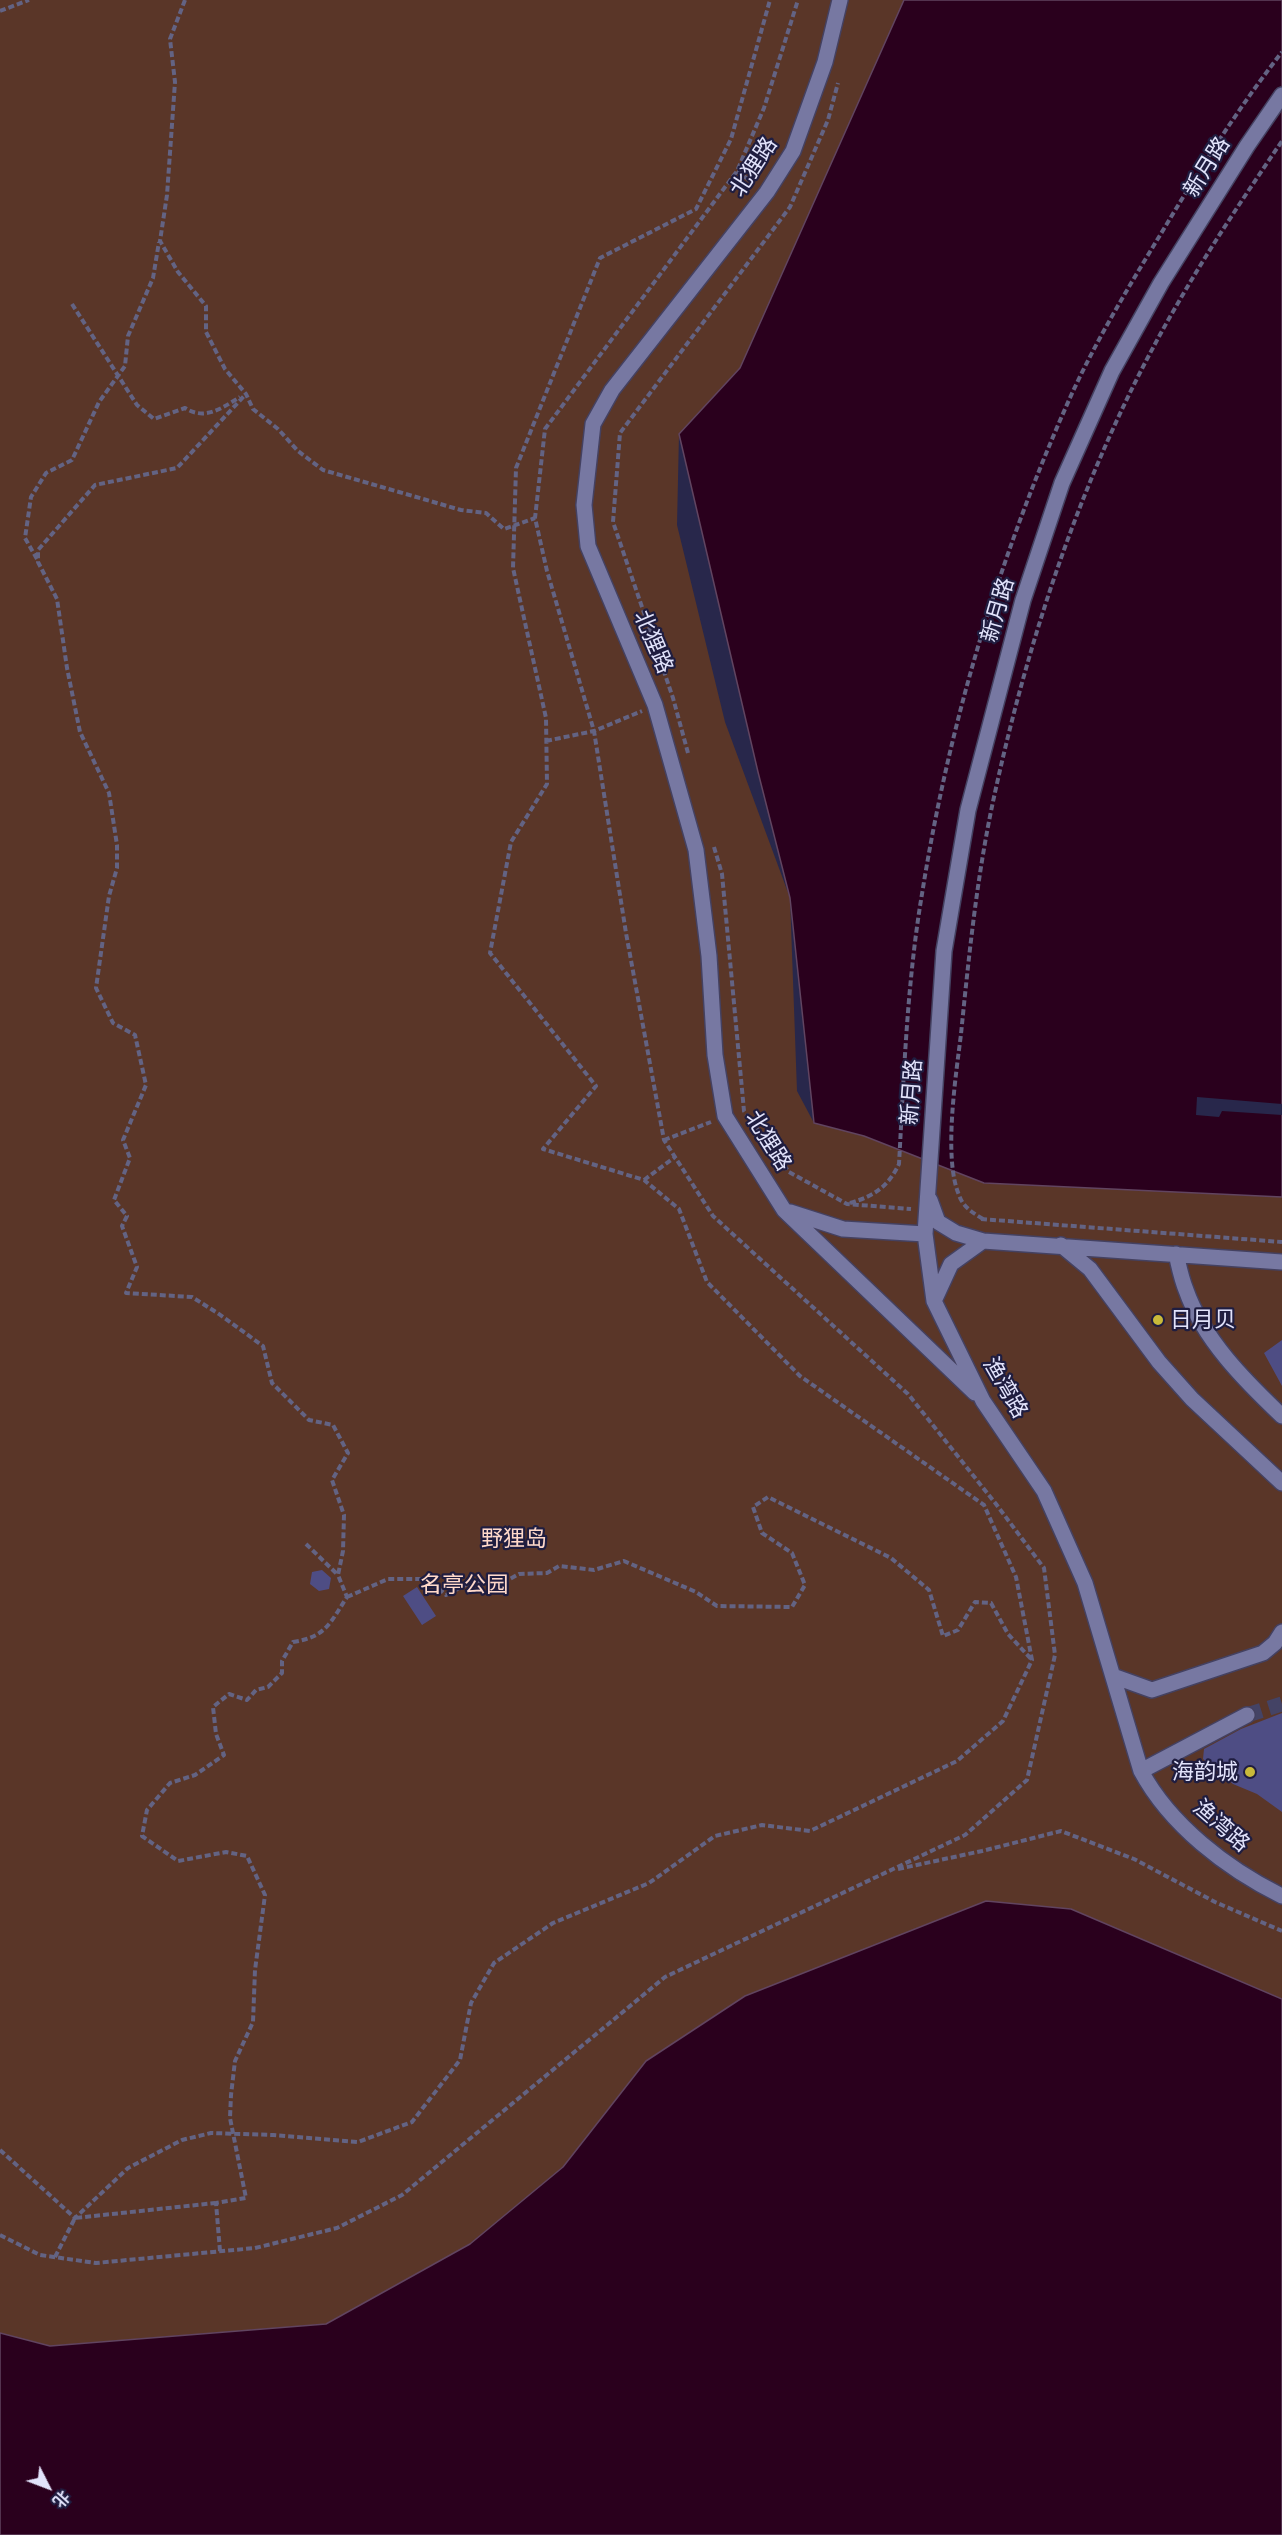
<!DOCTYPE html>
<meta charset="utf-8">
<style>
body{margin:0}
#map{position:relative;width:1282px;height:2535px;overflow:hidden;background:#28274b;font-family:Mulish,"Noto Sans SC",sans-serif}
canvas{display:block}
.north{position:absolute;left:18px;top:2457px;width:60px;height:60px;-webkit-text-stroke:4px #1f1d40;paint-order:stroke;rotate:132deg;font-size:16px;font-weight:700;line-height:24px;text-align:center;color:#e2e3fb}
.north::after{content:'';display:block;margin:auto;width:21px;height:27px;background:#e2e3fb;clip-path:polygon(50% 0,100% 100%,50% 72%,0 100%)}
</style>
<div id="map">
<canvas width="1282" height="2535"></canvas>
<div class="north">北</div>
</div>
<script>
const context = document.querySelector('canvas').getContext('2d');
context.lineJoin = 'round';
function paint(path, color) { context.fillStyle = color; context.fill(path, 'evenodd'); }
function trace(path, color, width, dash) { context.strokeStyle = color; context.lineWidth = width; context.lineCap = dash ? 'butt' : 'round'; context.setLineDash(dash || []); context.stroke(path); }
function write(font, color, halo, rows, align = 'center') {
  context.font = font + ' Mulish,"Noto Sans SC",sans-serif'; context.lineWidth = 4.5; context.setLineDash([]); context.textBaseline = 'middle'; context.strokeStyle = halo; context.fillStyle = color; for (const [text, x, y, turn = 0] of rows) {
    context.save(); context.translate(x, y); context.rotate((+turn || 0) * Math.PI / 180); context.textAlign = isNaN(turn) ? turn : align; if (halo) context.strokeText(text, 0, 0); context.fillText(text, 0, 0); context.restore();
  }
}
paint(new Path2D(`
 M0,0H904L740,368L679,434L677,525L725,722L790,898L797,1091L814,1123L864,1136L1282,1197V1999L1071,1909L646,2061L563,2167L470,2244L326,2324L50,2346L0,2333Z`), '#5a3628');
const water = new Path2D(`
 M904,0H1282V1197L984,1183L864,1136L814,1123L790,898L758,772L679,434L740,368Z
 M986,1901L1071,1909L1282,1999V2535H0V2333L50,2346L326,2324L470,2244L563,2167L646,2061L745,1996Z`);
paint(water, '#2a001d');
trace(water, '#614460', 1.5);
paint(new Path2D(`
 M1197,1097L1282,1104V1115L1222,1111L1219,1117L1196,1115Z`), '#28274b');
paint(new Path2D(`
 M1282,1340V1386L1264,1353Z
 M322,1570L331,1578L329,1589L319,1591L310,1584L312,1572Z
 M417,1587L436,1616L422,1625L403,1596Z
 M1282,1713V1812L1257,1794L1233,1784L1203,1759L1204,1749L1241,1729Z`), '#4e4d84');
trace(new Path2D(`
 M1247,1715L1282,1704`), '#444365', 15, [15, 8]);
const minor = new Path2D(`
 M840,0L825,62L793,151L767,192L612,390L593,424L584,505L588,546L655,705L696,850L709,956L715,1055L725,1116L784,1210L975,1393
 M1282,95L1247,146L1161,283L1112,371L1062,483L1023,600L968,810L944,951L925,1234L934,1301L983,1401L1044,1491L1085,1583L1141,1771C1170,1825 1227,1869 1282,1896
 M930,1200L938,1222L956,1233L983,1241L1282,1262
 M790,1212L843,1229L925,1234
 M1061,1245L1090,1269L1159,1362L1192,1399L1282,1483
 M1176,1254C1179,1266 1181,1278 1186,1290C1203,1339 1245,1381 1282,1416
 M934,1301L951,1264L983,1241
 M1113,1676L1152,1690L1263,1653L1275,1643L1282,1632
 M1141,1771L1247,1715`);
trace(minor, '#444161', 18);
trace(new Path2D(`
 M185,0L170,39L175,82L167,195L160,241L178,272L206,306V332L225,369L246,394L253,409L278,429L298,451L323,470L461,510L486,513L504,529L535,518
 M0,11L29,0
 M737,171L753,183
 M72,304L137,405L154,419L185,408C205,421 222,408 240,397
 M37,559L25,538L31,497L46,473L72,460L99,402L125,366L128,336L153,278L159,242
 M546,741L594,731L642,711
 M688,753L673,698L613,522L620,433L790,207L828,120L838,83
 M714,847L722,874L744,1111L789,1172L847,1204L911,1209
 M664,1140L711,1122
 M644,1180L675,1157
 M850,1203C874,1196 888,1187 899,1164C904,1074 907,983 922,894C949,724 999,557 1069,400C1096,340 1131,283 1165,227C1201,167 1239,107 1282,52
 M981,1219L1282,1242
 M983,1219C973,1213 963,1207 959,1195C943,1158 956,1075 961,1034C969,955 977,875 994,797C1031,626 1089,455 1178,303C1210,247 1246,194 1282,141
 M306,1544L337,1574
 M347,1597L388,1579H428L446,1595L475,1580L497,1586L519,1574L547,1573L559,1566L594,1570L624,1561L696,1592L717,1606L792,1607L805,1585L792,1553L762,1533L753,1507L768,1497L891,1558L929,1590L943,1636L958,1630L975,1602L991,1603L1008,1634L1032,1660
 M898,1869L982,1851L1061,1831L1134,1859L1215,1902L1282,1931
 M0,2150L75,2218L128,2168L182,2140L211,2133L273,2135L358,2142L412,2122L460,2060L471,2003L494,1963L553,1923L649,1883L715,1836L762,1825L810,1831L957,1761L1003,1721L1032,1660L1016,1577L984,1505L800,1376L707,1282L679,1209L644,1180L543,1149L596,1086L490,953L511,842L547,784L546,718L513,568L516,468L600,258L696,209L731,139L770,0
 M0,2235L40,2255L96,2263L255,2248L337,2228L402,2195L665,1977L965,1835L1027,1780L1055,1655L1044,1568L996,1504L908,1394L713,1216L664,1140L626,933L594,731L547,571L535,518L545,429L737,171L764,108L798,0
 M220,2251L216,2203L246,2198L230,2118L231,2095L235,2061L253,2022L255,1970L265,1895L247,1856L226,1852L178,1861L142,1836L147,1810L170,1783L195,1775L224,1755L216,1734L213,1707L229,1694L247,1700L256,1690L268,1687L282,1673V1661L293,1642C326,1637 330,1623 347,1597L338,1575L343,1551L344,1515L332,1480L348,1453L333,1425L309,1420L272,1383L263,1346L219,1314L192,1297L126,1293L137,1267L122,1226L127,1216L114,1200L130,1158L123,1140L146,1085L135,1035L113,1023L96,988L109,896L117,868V845L109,793L80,732L67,668L57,599L38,562V550L95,485L177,468L246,394
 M55,2257L75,2218L215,2203`), '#636383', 4, [6, 3]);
trace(minor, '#7778a2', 15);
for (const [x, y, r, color] of [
 [1158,1320,6,"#c9ba3a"],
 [1250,1772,6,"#c9ba3a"]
]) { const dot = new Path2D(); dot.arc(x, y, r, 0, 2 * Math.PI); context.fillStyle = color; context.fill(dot); trace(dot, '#1f1d40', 2); }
write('22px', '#e2e3fb', '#1f1d40', [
 ["北狸路",754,167,-57],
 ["新月路",1207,167,-58],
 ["新月路",998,610,-74],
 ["北狸路",653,642,67],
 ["新月路",912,1092,-86],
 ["北狸路",768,1141,58],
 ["渔湾路",1005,1388,60],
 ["渔湾路",1221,1826,41]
]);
write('22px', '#e2e3fb', '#1f1d40', [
 ["日月贝",1170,1320],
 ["海韵城",1238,1772,"right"]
], 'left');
write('22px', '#ffd9ca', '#1f1d40', [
 ["野狸岛",514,1539],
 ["名亭公园",464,1585]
]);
</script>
